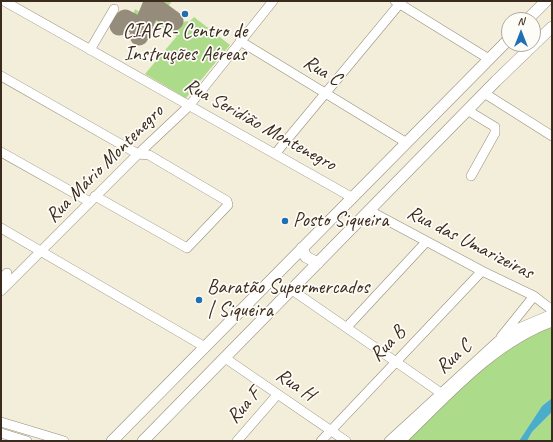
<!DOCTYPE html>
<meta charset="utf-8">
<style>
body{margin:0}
#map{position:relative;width:553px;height:442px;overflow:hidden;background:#f2eed9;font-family:Caveat,sans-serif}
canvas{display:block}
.frame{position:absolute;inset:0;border:2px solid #3b2a1e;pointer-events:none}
.north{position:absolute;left:501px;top:12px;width:40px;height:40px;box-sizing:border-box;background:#fdfcf7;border:1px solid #afa8a0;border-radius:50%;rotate:0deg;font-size:11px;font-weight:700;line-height:16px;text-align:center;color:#3b2a1e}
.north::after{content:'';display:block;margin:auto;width:14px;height:18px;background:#1f6fb2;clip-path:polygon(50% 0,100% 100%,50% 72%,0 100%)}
</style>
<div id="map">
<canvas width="553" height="442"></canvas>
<div class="frame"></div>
<div class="north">N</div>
</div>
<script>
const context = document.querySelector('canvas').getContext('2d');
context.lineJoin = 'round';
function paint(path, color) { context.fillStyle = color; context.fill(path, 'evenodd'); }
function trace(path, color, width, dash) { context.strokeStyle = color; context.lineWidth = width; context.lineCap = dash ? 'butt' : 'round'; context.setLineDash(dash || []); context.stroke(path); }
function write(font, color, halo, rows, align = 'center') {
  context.font = font + ' Caveat,sans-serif'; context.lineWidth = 3.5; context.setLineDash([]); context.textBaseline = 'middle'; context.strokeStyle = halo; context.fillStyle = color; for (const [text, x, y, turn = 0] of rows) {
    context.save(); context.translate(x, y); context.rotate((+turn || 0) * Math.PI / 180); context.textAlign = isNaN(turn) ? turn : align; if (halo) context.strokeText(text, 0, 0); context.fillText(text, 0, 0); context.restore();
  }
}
paint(new Path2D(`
 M157,1H172L168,7L175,15L170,16L157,6Z
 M135,9L143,14L140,21L132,17Z
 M154,9L174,24L188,21V23L194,17L230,45L186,98L145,74L177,36L154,23L152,25L150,16Z
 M552,322V398L542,406L519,441H401L482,365Z
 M552,412V441H527L532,432Z`), '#acdb89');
paint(new Path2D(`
 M552,398V412L532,432L527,441H519L542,406Z`), '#4aaeca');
trace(new Path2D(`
 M153,1L152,5L174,21
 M119,26L125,19L142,28
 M139,36L152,5`), '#968c7c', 19);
const minor = new Path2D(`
 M4,1L353,198
 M395,1L489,59
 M240,41L407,143
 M90,50L114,9
 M1,76L138,154L149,155L227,201L228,205L187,248L95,196
 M484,93L552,136
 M467,110L495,127V133L471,176
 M1,152L90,202
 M275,154L402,1
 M370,211L482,271L534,296L552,310
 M1,228L205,347
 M1,279L7,273
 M292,290L441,393
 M1,291L138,154L189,106L273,1
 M347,327L426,242
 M501,337L534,296
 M225,358L346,441
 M1,422L64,441
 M1,433L27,441
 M237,441L277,395
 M321,441L482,271
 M389,441L498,341L519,328L552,314
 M401,441C446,398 492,344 552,322`);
const major = new Path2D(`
 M527,20L546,1
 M302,248L306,257L318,263
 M112,441L509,39
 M143,441L496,81L552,27`);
trace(minor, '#968c7c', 10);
trace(major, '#968c7c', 12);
trace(minor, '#fff', 9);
trace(major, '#fff', 11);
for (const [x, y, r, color] of [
 [185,14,4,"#1f6fb2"],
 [285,221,4,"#1f6fb2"],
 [199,300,4,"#1f6fb2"]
]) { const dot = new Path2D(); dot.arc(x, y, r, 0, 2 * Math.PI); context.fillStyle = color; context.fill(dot); trace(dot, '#fdfcf7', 1.5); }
write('20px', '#3b2a1e', '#fdfcf7', [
 ["CIAER- Centro de",185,32,"center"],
 ["Instruções Aéreas",185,55,"center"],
 ["Posto Siqueira",293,221],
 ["Baratão Supermercados",207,288],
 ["| Siqueira",207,311]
], 'left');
write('20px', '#3b2a1e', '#fdfcf7', [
 ["Rua C",322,71,31],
 ["Rua Seridião Montenegro",260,125,29],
 ["Rua Mário Montenegro",105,164,-45],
 ["Rua das Umarizeiras",470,243,27],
 ["Rua B",388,344,-46],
 ["Rua C",454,357,-42],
 ["Rua H",295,385,34],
 ["Rua F",244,406,-49]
]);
</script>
